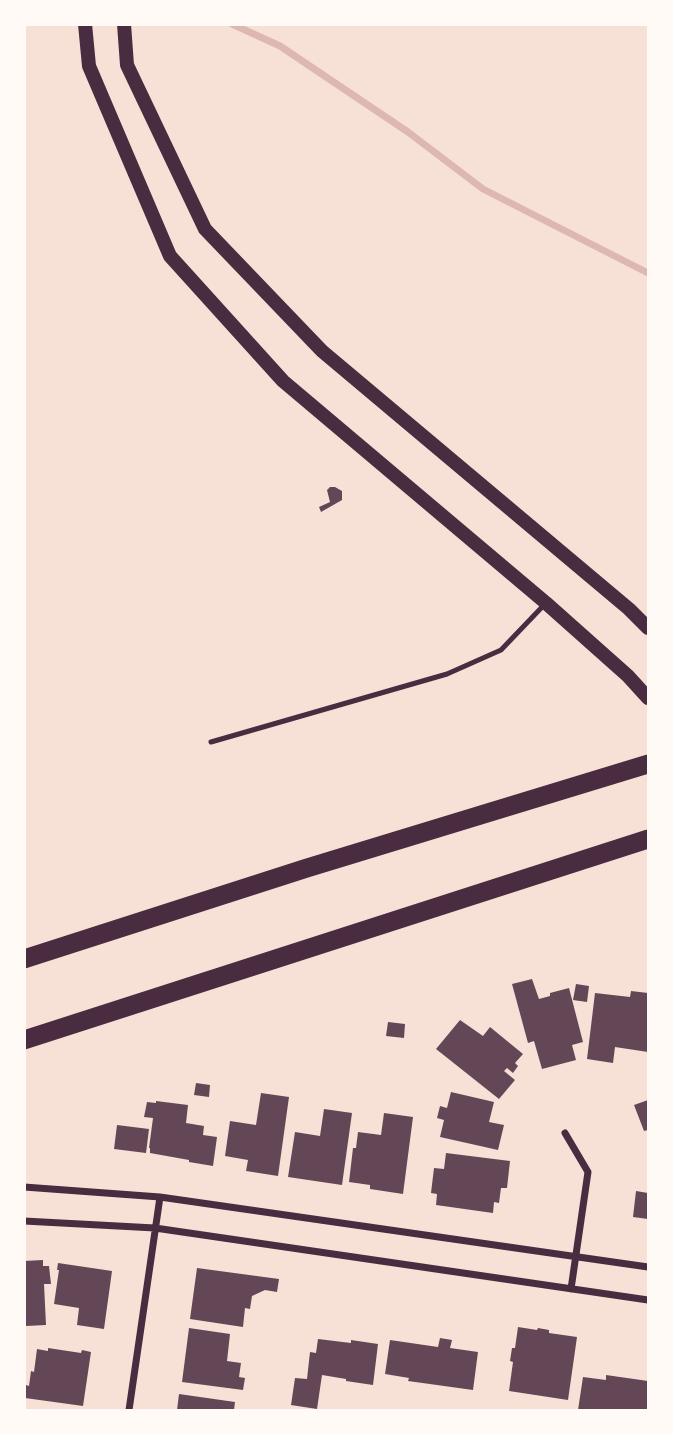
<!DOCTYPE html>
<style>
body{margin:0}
#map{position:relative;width:673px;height:1435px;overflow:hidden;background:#f7e1d7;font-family:Quicksand,sans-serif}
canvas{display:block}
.frame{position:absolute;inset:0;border:26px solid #fffaf5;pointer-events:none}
</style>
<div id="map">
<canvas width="673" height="1435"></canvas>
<div class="frame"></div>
</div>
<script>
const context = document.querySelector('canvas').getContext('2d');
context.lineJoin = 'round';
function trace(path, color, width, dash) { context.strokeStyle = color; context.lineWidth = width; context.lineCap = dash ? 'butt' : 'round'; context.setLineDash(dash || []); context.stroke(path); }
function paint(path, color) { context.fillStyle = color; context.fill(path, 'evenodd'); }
trace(new Path2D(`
 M232,24L280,46L408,132L483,189L648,273`), '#dcb8b0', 7);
paint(new Path2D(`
 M330,487H335L342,491V500L321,512L319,507L330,502L327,490Z
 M532,979L539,999L550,996V993L569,988L583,1042L572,1045L576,1060L542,1069L534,1041L528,1043L512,984Z
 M576,984L589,986L587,1002L573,1000Z
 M631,991L648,993V1052L615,1047L613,1063L587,1059L595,993L630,997Z
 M460,1020L483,1036L490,1027L523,1054L515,1063L518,1066L513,1073L507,1068L504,1071L515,1080L499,1099L436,1049Z
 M388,1022L405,1024L404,1038L386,1036Z
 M196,1083L210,1085L209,1097L194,1095Z
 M451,1092L494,1102L489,1122L504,1125L498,1150L440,1137L444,1120L437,1118L440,1106L447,1108Z
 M261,1093L289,1097L278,1176L246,1171L248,1160L225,1156L230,1121L256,1125Z
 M648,1100V1130L644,1131L634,1105Z
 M156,1101L188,1105L186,1123L204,1126L203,1135L217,1137L213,1166L189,1162V1160L150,1153V1148H149L153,1118L144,1117L147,1102L156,1103Z
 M324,1109L352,1113L342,1185L288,1177L295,1132L320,1136Z
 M384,1113L413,1117L403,1194L370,1189V1185L349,1182L353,1148H356L358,1132L381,1135Z
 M117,1125L149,1129L146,1153L114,1149Z
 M446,1153L510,1161L507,1188H501L499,1203L494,1202L493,1213L436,1205L437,1194L431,1193L434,1168L444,1169Z
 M636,1191L648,1193V1219L633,1217Z
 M43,1260V1266H49L51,1284H44L46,1325L26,1326L24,1261Z
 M58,1263L112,1271L104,1329L77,1325L79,1308L54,1304L59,1270H57Z
 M197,1268L279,1279L277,1292L265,1290L252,1296L250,1309L245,1308L243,1327L190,1319Z
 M518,1327L537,1330L538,1328L549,1330V1333L577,1337L568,1400L509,1391L513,1362L510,1361L512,1348H515Z
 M189,1328L230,1334L227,1361L241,1363L239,1377L245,1378L243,1390L182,1382Z
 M440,1338L452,1340L450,1348L478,1352L473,1390L408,1381L409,1378L385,1374L390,1340L438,1347Z
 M318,1339L351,1343V1340L378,1344L373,1385L346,1381V1379L322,1375L317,1409L291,1405L295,1378L307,1379L310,1352L316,1353Z
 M48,1348L81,1353L82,1350L91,1352L83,1406L25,1398L26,1385L29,1386L31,1371L34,1372L37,1349L48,1351Z
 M606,1375L648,1381V1410H578L583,1377L606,1380Z
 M179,1394L235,1402L234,1410H177Z`), '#644757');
trace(new Path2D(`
 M211,742L447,674L501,650L544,605`), '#4a2c40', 5);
trace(new Path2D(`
 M565,1133L588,1172L571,1289
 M24,1187L160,1197L648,1267
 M24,1221L155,1228L648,1300
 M129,1410L160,1197`), '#4a2c40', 7);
trace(new Path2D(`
 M85,24L89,66L170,256L283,381L546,603L628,676L648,698
 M124,24L127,65L205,229L322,351L629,609L648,628`), '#4a2c40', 14);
trace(new Path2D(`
 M24,959L307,868L648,764
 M24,1040L648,839`), '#4a2c40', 19);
</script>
